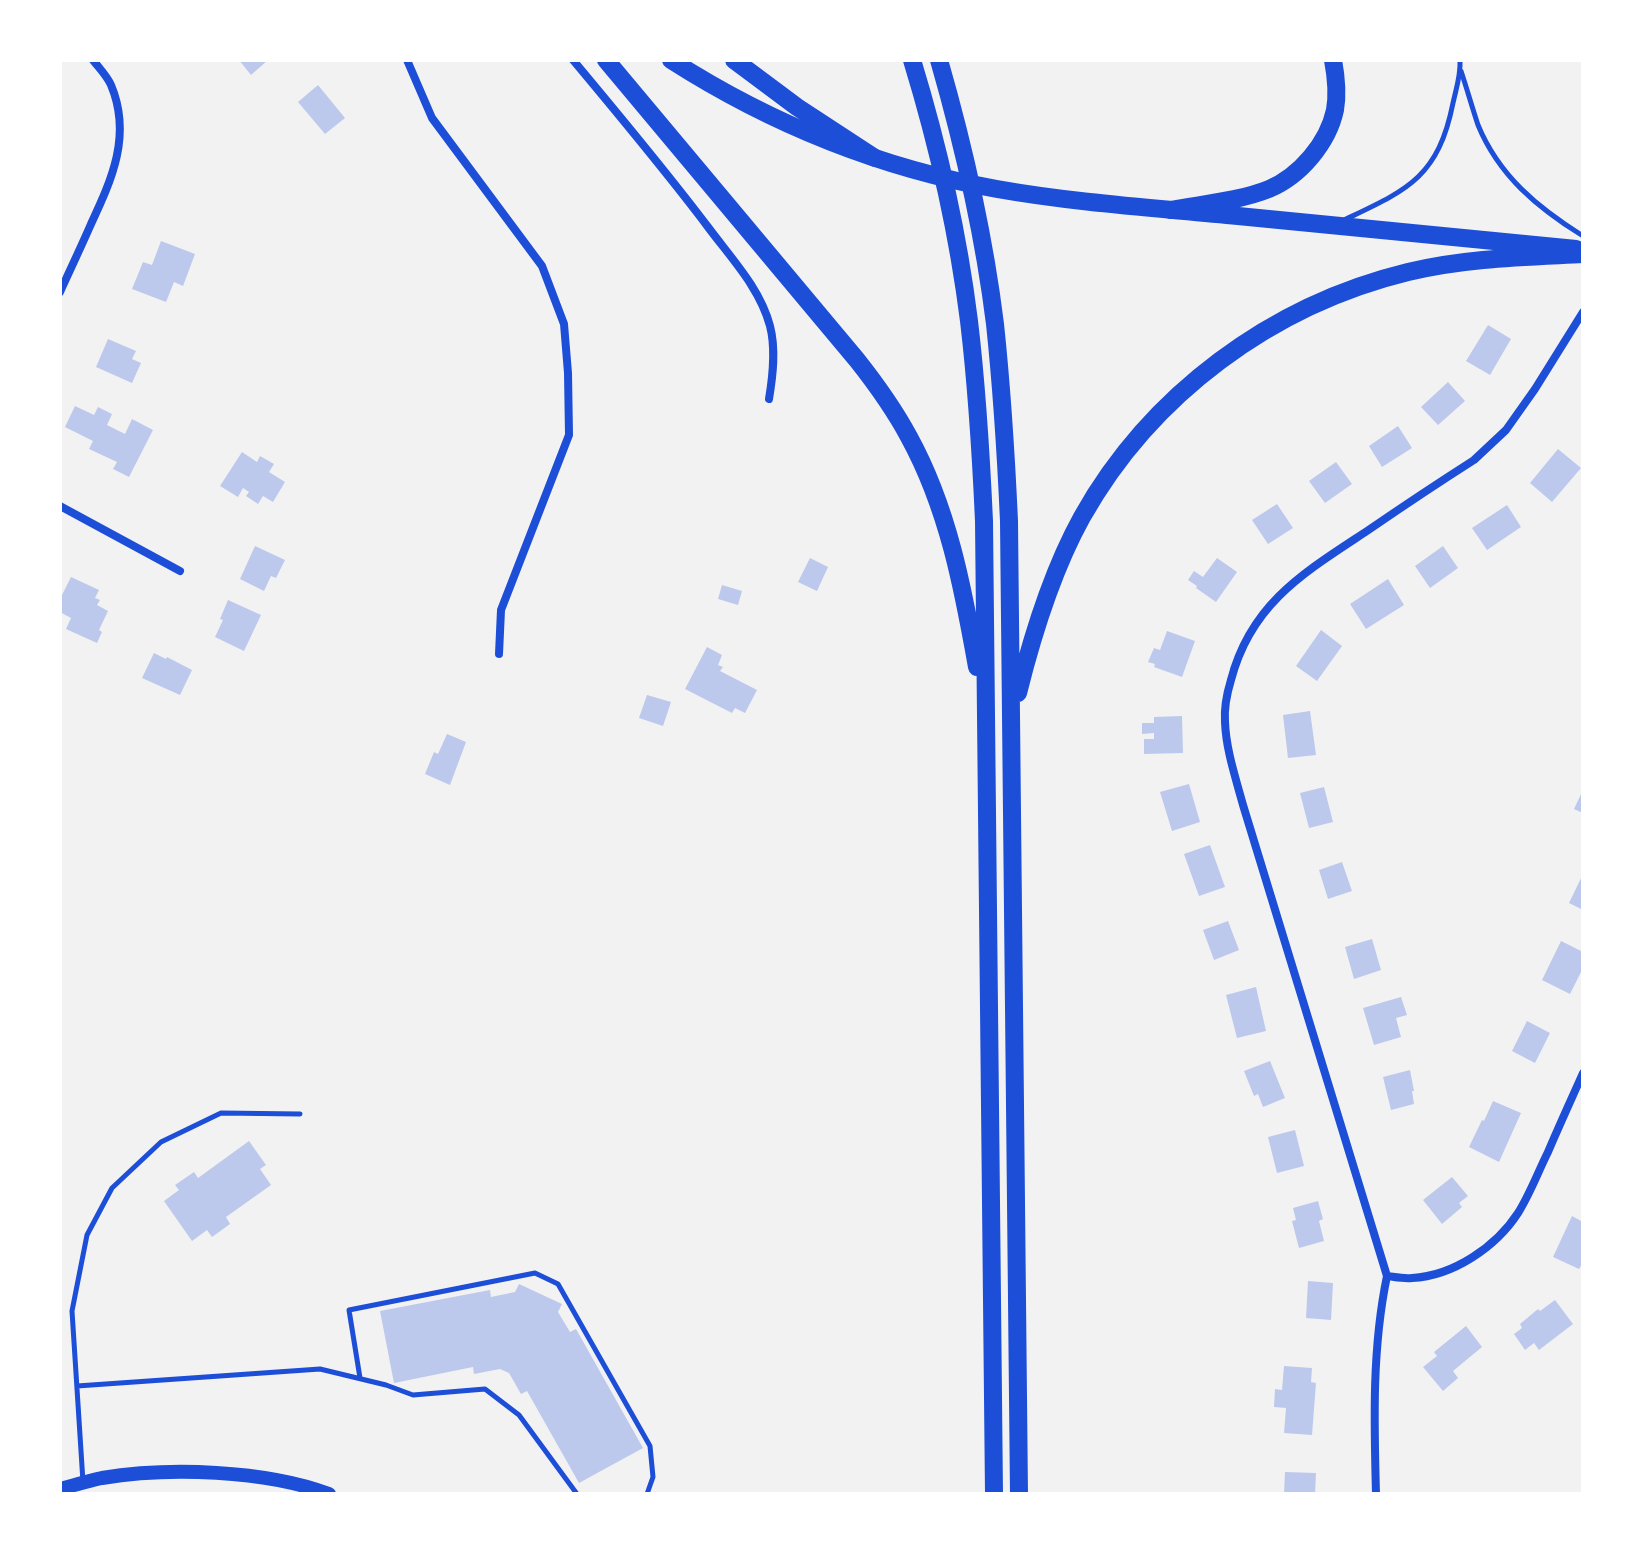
<!DOCTYPE html>
<style>
body{margin:0}
#map{position:relative;width:1643px;height:1554px;overflow:hidden;background:#f2f2f2;font-family:Spectral,serif}
canvas{display:block}
.frame{position:absolute;inset:0;border:62px solid #fff;pointer-events:none}
</style>
<div id="map">
<canvas width="1643" height="1554"></canvas>
<div class="frame"></div>
</div>
<script>
const context = document.querySelector('canvas').getContext('2d');
context.lineJoin = 'round';
function paint(path, color) { context.fillStyle = color; context.fill(path, 'evenodd'); }
function trace(path, color, width, dash) { context.strokeStyle = color; context.lineWidth = width; context.lineCap = dash ? 'butt' : 'round'; context.setLineDash(dash || []); context.stroke(path); }
paint(new Path2D(`
 M239,60H268L251,75Z
 M318,85L345,118L325,134L298,102Z
 M161,241L195,254L183,286L174,282L166,302L132,289L143,262L152,265Z
 M1488,325L1511,339L1490,375L1466,361Z
 M108,339L136,351L132,359L141,363L132,383L96,367Z
 M1448,382L1465,401L1438,425L1421,407Z
 M75,406L94,415L98,407L112,414L107,425L125,434L132,419L153,430L129,477L113,469L117,462L89,449L93,441L65,427Z
 M1398,426L1412,448L1382,467L1369,446Z
 M1558,449L1581,468L1552,502L1530,483Z
 M242,452L257,462L260,456L274,464L269,472L285,482L273,502L263,496L258,504L246,496L249,492L243,488L238,497L220,486Z
 M1336,462L1352,484L1325,503L1309,481Z
 M1277,504L1293,528L1268,544L1252,520Z
 M1507,505L1521,527L1487,550L1472,528Z
 M255,546L285,560L276,578L271,576L264,591L240,579Z
 M1443,546L1458,568L1430,588L1415,566Z
 M810,558L828,567L817,591L798,582Z
 M1217,558L1237,572L1216,602L1196,588L1197,586L1188,580L1194,571L1203,577Z
 M71,577L99,590L95,598L100,600L97,605L108,611L99,630L102,632L97,643L66,629L71,618L60,612V599Z
 M1388,579L1404,605L1366,629L1350,604Z
 M722,585L742,591L738,605L718,599Z
 M228,600L261,615L244,651L215,637L223,620L220,619Z
 M1321,630L1342,646L1317,681L1296,666Z
 M1167,631L1195,641L1182,677L1154,667L1155,664L1148,662L1154,648L1160,650Z
 M707,647L722,655L718,665L723,667L720,671L757,690L745,713L735,708L732,713L685,689Z
 M154,653L166,659L167,657L192,670L180,695L142,678Z
 M647,695L671,702L663,726L639,718Z
 M1310,711L1316,755L1288,758L1283,715Z
 M1182,716L1183,753L1144,754V739H1154V733L1142,734V723H1154V717Z
 M447,734L466,742L450,785L425,774L434,752L438,754Z
 M1189,784L1200,822L1172,831L1160,792Z
 M1324,787L1333,822L1309,828L1300,793Z
 M1583,790V813L1574,809Z
 M1210,845L1225,887L1199,896L1184,854Z
 M1342,862L1352,891L1328,899L1319,870Z
 M1583,874V910L1569,903Z
 M1228,921L1239,950L1214,960L1203,930Z
 M1372,939L1381,970L1354,979L1345,947Z
 M1561,941L1583,952V968L1570,994L1542,980Z
 M1256,987L1266,1031L1237,1038L1226,995Z
 M1401,997L1407,1015L1396,1018L1401,1037L1374,1045L1363,1008Z
 M1527,1021L1550,1033L1535,1063L1512,1051Z
 M1270,1061L1285,1098L1263,1107L1258,1094L1254,1096L1244,1071Z
 M1410,1070L1414,1091H1412L1414,1104L1391,1110L1383,1077Z
 M1493,1101L1521,1113L1499,1162L1469,1147L1482,1120L1484,1121Z
 M1295,1130L1304,1166L1277,1173L1268,1137Z
 M249,1141L266,1165L260,1169L271,1185L226,1217L230,1224L212,1237L207,1230L192,1241L164,1201L179,1190L175,1185L194,1172L198,1178Z
 M1452,1177L1468,1196L1459,1203L1462,1207L1442,1224L1423,1200Z
 M1318,1201L1323,1219L1319,1221L1324,1241L1299,1248L1292,1221L1296,1220L1293,1208Z
 M1572,1216L1583,1222V1262L1579,1269L1553,1257Z
 M1308,1281L1333,1283L1331,1320L1306,1318Z
 M519,1284L562,1304L558,1312L570,1332L576,1329L643,1448L579,1483L527,1391L521,1394L509,1373L500,1369L474,1374L473,1367L394,1383L380,1311L490,1290L491,1297L515,1292Z
 M1555,1300L1573,1324L1539,1350L1534,1343L1525,1350L1514,1334L1522,1328L1520,1324L1538,1309L1540,1311Z
 M1466,1326L1482,1347L1453,1371L1458,1378L1443,1391L1423,1367L1437,1356L1434,1352Z
 M1284,1366L1312,1368L1311,1382L1316,1383L1312,1435L1284,1433L1286,1408L1274,1407L1275,1389L1282,1390Z
 M1285,1472L1316,1473L1315,1494H1284Z`), '#bdc9ec');
trace(new Path2D(`
 M1461,71C1467,89 1472,107 1478,125C1499,176 1538,208 1583,236
 M1344,220C1407,190 1438,178 1453,103C1456,89 1461,75 1460,60
 M360,1378L349,1310L535,1273L558,1284L650,1446L653,1477L647,1494
 M77,1386L320,1369L386,1385L413,1395L485,1389L519,1415L577,1494
 M83,1482L72,1311L87,1235L112,1188L161,1142L221,1113L300,1114`), '#1d4ed8', 5);
trace(new Path2D(`
 M407,60L432,118L542,266L564,324L568,373L569,435L501,610L499,654
 M573,60C619,115 665,170 708,227C731,258 760,288 770,326C776,349 773,375 769,399
 M60,292C70,270 81,247 91,224C112,179 132,135 111,85C107,76 99,68 93,60
 M60,506L180,571
 M1387,1276C1395,1277 1404,1279 1412,1278C1453,1276 1496,1247 1518,1213C1530,1194 1538,1172 1548,1152C1559,1126 1571,1100 1583,1073
 M1376,1494C1374,1421 1372,1348 1387,1276L1243,805C1236,779 1226,750 1225,722C1224,708 1227,693 1231,680C1251,603 1305,572 1367,531C1402,507 1438,483 1474,460L1506,430L1535,389L1583,312`), '#1d4ed8', 8);
trace(new Path2D(`
 M60,1489C74,1485 88,1481 102,1478C168,1467 265,1470 329,1494`), '#1d4ed8', 14);
trace(new Path2D(`
 M671,60C771,124 880,168 997,189C1076,203 1157,208 1238,216C1351,227 1463,238 1576,249`), '#1d4ed8', 18);
trace(new Path2D(`
 M606,60L857,360C876,384 894,409 909,437C948,508 963,588 977,667
 M734,60L797,107L875,158
 M912,60C938,145 958,233 969,321C977,388 981,455 984,521L994,1494
 M939,60C964,147 984,235 995,324C1002,390 1006,455 1009,521L1019,1494
 M1171,210C1203,204 1239,201 1269,189C1300,176 1328,143 1335,110C1338,93 1336,76 1333,60
 M1018,693C1033,633 1052,571 1082,517C1151,394 1272,305 1408,272C1465,258 1525,257 1583,254`), '#1d4ed8', 18);
</script>
